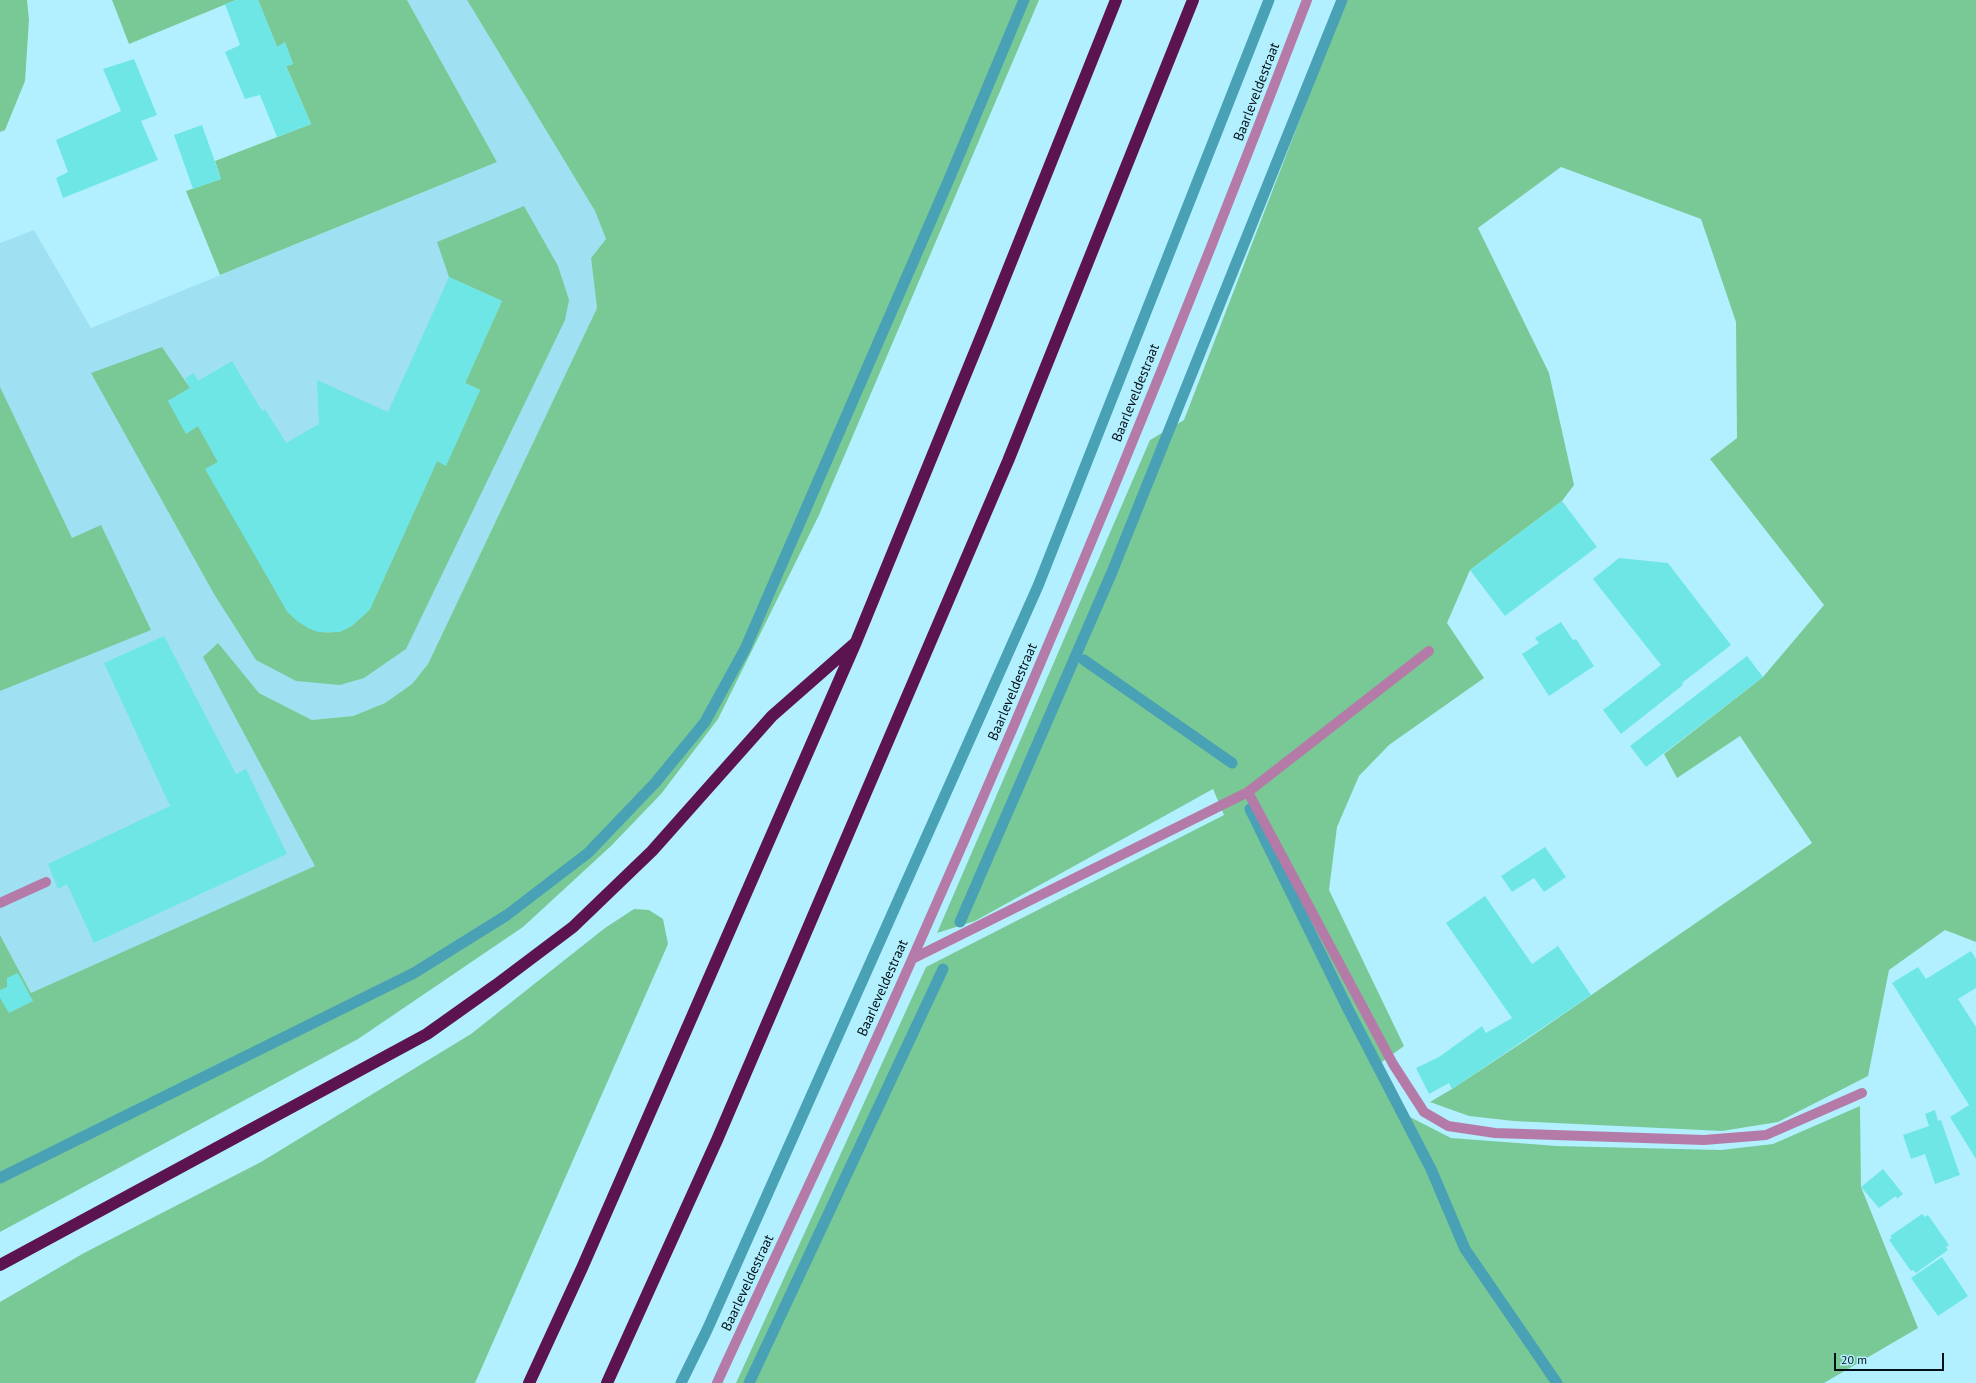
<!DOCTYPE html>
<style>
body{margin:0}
#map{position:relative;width:1976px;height:1383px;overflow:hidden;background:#b3f0ff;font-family:"PT Sans",sans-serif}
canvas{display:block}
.scale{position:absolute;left:1834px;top:1353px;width:110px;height:18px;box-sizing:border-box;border:2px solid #001016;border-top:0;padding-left:5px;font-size:12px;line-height:14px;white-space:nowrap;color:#001016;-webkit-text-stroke:3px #b3f0ff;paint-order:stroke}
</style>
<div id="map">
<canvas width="1976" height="1383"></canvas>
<div class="scale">20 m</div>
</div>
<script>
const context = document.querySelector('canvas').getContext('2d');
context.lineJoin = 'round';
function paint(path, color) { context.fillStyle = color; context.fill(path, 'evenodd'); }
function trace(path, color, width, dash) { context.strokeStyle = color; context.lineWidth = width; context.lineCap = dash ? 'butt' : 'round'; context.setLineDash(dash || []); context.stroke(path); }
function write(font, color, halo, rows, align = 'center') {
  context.font = font + ' "PT Sans",sans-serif'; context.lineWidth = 3; context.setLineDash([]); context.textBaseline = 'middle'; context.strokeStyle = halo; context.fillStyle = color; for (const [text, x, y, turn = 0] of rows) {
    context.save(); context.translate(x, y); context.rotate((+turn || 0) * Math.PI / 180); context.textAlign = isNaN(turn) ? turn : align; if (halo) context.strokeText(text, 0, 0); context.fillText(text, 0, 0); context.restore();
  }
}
paint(new Path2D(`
 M407,0H467L595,211L606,239L591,258L597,308L428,664L412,684L385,703L353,716L312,720L259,693L218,644L204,657L355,939L31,993L0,935V243L34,230L91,328L497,162Z`), '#9fe1f2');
paint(new Path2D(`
 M0,0H27L29,20L25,81L5,130L0,132Z
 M112,0H236L129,44Z
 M258,0H407L497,162L220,275L186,191L221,179L215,161L311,124L286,66L293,64L285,43L277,47Z
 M467,0H1039L819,515L718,719L661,794L611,846L523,927L358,1039L0,1232V935L31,993L315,866L203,657L218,643L259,693L312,720L353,716L385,703L412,684L428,664L597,308L591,258L606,239L595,211Z
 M1346,0H1976V942L1945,930L1889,970L1868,1076L1778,1122L1722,1131L1514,1121L1469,1116L1430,1102L1452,1089L1526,1040L1812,843L1740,736L1677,778L1664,754L1763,677L1824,605L1710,459L1737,438L1736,322L1701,219L1561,167L1478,228L1549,373L1574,485L1562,501L1470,570L1447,623L1484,678L1389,745L1359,776L1337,827L1329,890L1404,1046L1379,1064L1408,1116L1451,1138L1557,1146L1721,1150L1773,1144L1860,1106L1861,1187L1918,1328L1824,1383H736L926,967L1224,815L1213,789L975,921L937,933L1150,440L1184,420Z
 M524,206L558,266L569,300L565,320L406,649L364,678L340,685L296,681L256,660L214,594L91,373L162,347L190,388L168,401L186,433L198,426L218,462L206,469L287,611C317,641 342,639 370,609L437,461L446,465L480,390L465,383L502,301L449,277L437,242Z
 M0,387L72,538L101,525L151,630L0,691Z
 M634,909L649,910L663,919L668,944L475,1383H0V1302L84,1253L261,1162L471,1034L605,928Z`), '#79c996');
trace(new Path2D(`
 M1084,660L1232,763
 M1250,809L1348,1009L1431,1169L1465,1249L1557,1383
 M960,922L1112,572L1342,0
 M0,1178L414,973L507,915L588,853L655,783L705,722L745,649L950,177L1024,0
 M681,1383L707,1330L1038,586L1269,0
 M749,1383L943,969`), '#48a1b5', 11);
paint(new Path2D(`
 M236,0H258L277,47L285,42L293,64L286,66L311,124L277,137L260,95L245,99L225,52L240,45L225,4Z
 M134,59L157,115L141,121L158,160L63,198L56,178L68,172L56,140L121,111L103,69Z
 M202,125L221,179L193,189L174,135Z
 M449,277L502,301L465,383L480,390L446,466L437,461L370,609L352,626L340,632H318L308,628L297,621L287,611L205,469L218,462L198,426L186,434L168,401L190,388L185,378L194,373L198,381L232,361L262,411L265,409L286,443L319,424L317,380L388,412Z
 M1562,501L1597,547L1505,616L1470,570Z
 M1619,558L1668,563L1731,645L1682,683L1683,685L1621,734L1603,710L1661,665L1593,579Z
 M1561,622L1573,640L1576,639L1594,666L1549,696L1522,654L1539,643L1535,638Z
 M164,636L236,774L246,769L287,854L94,943L67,884L58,889L48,864L170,806L104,663Z
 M1747,656L1763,677L1646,767L1630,746Z
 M1545,847L1566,877L1544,892L1534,878L1512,892L1501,876Z
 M1485,896L1532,964L1558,946L1591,995L1452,1089L1449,1083L1429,1094L1416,1068L1439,1057L1482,1026L1486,1033L1512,1018L1446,923Z
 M1971,951L1976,959V988L1958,999L1976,1027V1159L1950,1117L1969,1105L1892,983L1918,967L1926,979Z
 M18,973L33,1001L9,1013L0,998V990L7,987V978Z
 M1935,1110L1938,1121L1941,1120L1960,1175L1935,1184L1925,1154L1911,1159L1903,1135L1929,1126L1925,1114Z
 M1883,1169L1903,1194L1897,1199L1896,1196L1879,1208L1861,1187Z
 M1922,1214L1925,1217L1928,1215L1949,1245L1946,1247L1948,1250L1916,1273L1913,1270L1911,1271L1889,1240L1892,1238L1890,1236Z
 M1942,1257L1968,1296L1938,1316L1911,1278Z`), '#6ee6e5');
trace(new Path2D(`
 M1248,792L1393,1064L1424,1112L1448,1126L1495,1133L1704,1140L1766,1135L1862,1093
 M0,903L46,882
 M912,959L1248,792L1429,651
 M717,1383C782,1241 850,1100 913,957C1053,642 1184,322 1307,0`), '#b57ba8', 10);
trace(new Path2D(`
 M0,1265L427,1034L496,985L573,927L652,851L772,716L854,644
 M529,1383L582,1268L856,642L985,327L1116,0
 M607,1383L717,1140L1008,461L1193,0`), '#5c1451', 12);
write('14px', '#001016', '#b3f0ff', [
 ["Baarleveldestraat",1257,92,-69],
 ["Baarleveldestraat",1136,393,-68],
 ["Baarleveldestraat",1013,692,-67],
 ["Baarleveldestraat",883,988,-66],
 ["Baarleveldestraat",748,1283,-65]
]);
</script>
